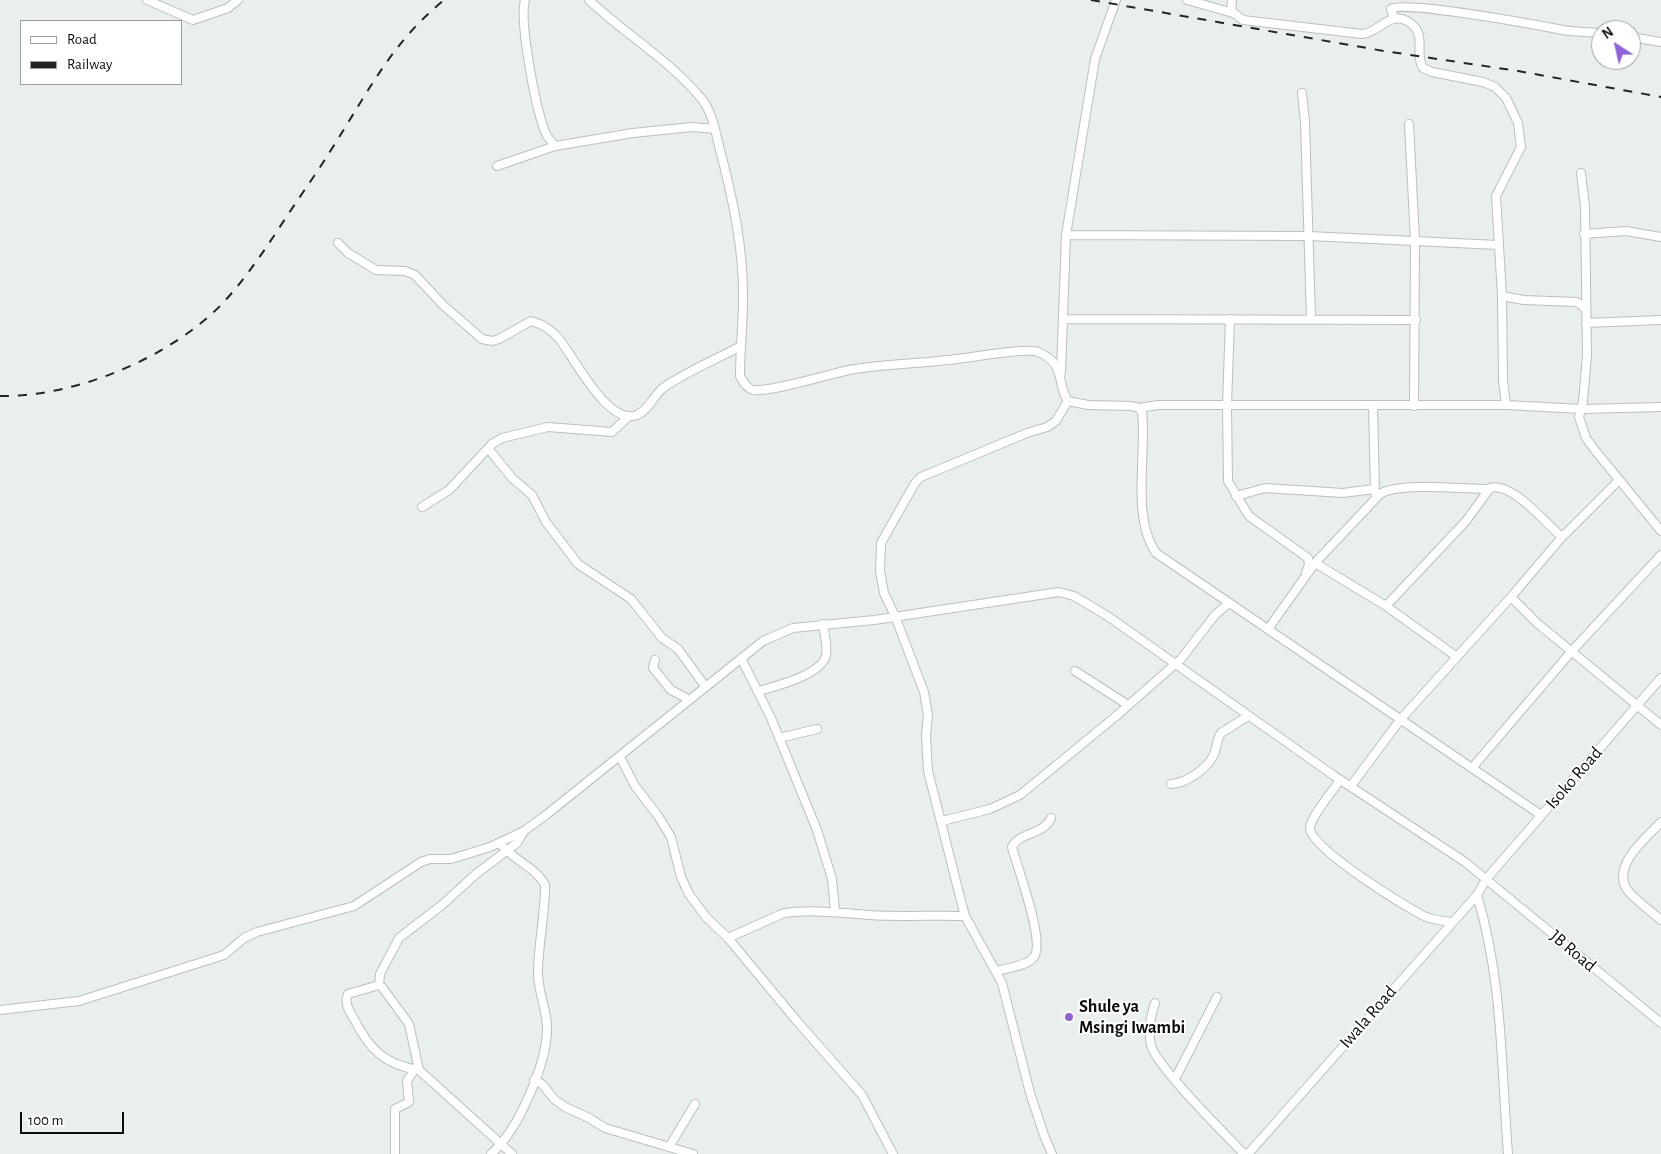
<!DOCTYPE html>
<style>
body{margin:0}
#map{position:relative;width:1661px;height:1154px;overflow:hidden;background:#e9efed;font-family:"Alegreya Sans",sans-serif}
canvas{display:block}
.legend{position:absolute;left:20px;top:20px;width:162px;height:65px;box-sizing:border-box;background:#fff;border:1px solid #9d9e9e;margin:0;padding:6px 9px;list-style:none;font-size:15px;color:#0b0d0c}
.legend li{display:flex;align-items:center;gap:10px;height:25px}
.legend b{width:25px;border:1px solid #9d9e9e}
.north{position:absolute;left:1591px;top:20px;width:50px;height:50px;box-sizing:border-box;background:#fff;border:1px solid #9d9e9e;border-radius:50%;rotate:325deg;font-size:14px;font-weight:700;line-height:20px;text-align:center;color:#0b0d0c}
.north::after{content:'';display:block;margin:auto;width:18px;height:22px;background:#9061da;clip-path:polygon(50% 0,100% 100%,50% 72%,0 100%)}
.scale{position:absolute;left:20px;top:1112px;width:104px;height:22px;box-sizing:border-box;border:2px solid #0b0d0c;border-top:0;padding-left:6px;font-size:15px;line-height:18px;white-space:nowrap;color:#0b0d0c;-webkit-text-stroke:4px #fff;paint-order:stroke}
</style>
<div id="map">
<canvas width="1661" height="1154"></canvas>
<ul class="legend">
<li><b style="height:6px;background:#fff"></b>Road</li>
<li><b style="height:6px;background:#232524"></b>Railway</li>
</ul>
<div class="north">N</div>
<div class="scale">100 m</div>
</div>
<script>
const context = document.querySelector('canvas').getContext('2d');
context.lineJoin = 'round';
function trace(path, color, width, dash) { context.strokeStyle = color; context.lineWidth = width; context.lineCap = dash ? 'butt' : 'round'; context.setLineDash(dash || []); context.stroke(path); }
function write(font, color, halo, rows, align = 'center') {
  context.font = font + ' "Alegreya Sans",sans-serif'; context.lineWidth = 4; context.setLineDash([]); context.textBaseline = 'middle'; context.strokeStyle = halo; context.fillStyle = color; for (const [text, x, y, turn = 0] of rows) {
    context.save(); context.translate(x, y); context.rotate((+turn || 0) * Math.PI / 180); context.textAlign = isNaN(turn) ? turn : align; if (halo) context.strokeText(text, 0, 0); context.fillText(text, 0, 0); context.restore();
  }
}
const minor = new Path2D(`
 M147,0L193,20L228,8L238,0
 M525,0C519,22 536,111 546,134C548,138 552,142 555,146
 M589,0C625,34 669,60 700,97C712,110 715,130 719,146C732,195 744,249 743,300C743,325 740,350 740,376C743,381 746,388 753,390C766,393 831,374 849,370C882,364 915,364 948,360C964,359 1027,347 1038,352C1067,364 1056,384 1068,401L1088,405L1132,406L1139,408L1142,412C1147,454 1131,517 1156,553L1541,815
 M1187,0L1233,13
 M1232,0L1231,11L1243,20L1362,34C1378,33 1388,13 1405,20C1430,32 1413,52 1423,68L1432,72L1483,82L1495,87L1506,98L1518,123L1521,147L1496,196L1502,296L1503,380L1506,405
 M1394,18L1391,9C1403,0 1537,25 1563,30C1575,32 1588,32 1601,33
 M1631,37L1661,42
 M1302,93L1305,122L1311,319
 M1409,124L1415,241L1414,406
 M497,166L555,146L633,133L692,127L715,129
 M1581,173L1585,206L1587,355L1583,401L1579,417L1586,438L1594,449L1661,531
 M1584,234L1626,231L1661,237
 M1066,235L1309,236L1498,245
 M338,243L348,253L376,270L405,271L415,275L443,305L482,339L492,341L499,339L531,321C542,324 553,331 560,340C575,359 608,426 637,415C650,409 653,396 663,388C687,371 715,360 741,346
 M1502,296L1524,300L1577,302L1586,309
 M1064,319L1416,320
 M1230,319L1227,405L1228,481L1249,516L1308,558L1309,565L1306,573
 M1586,323L1661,320
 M1061,372L1066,235L1095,59L1116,0
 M1373,405L1375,493
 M1139,408L1158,405H1506L1582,409L1661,407
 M488,448L512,478L532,495L546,522L578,564L631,599L662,638L678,649L705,686
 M1236,496L1265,488L1343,493L1374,489
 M422,507L449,490L492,444L502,438L548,427L612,432L628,417
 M1315,563L1386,606L1457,657
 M1511,597L1537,623L1661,725
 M1386,606L1466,521L1490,488C1512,481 1545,523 1562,537
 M1268,629L1315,563L1380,494C1400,482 1463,489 1488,489
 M741,658L771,718L817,830L832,879L835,911
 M655,660L653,668L671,690L688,699
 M1075,671L1128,705
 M759,691C776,686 822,675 826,655C828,646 824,633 823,624
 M779,738L817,729
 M620,757L635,786L658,816L671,837L681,877L689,894L706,917L728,938L796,1020L862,1095L893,1154
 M1472,768L1571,652L1661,555
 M1340,780C1334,789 1310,818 1310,828C1310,848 1403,905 1422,915C1431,920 1442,921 1452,922
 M1171,784C1187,783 1209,768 1215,752C1217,746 1217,739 1221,733L1248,716
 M1351,786L1400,720L1511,597L1562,537L1618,481
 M942,821L990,809L1020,795L1115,717L1181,659L1215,615L1229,603
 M1661,822C1647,837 1613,864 1626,888C1634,900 1650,910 1661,920
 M1477,895C1503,981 1501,1066 1508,1154
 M728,938L784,913C813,909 840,913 869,915C901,917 933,915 965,916
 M997,971C1007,968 1026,966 1033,958C1047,945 1017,867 1012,847C1019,832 1044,835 1051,818
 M379,985L380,974L399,938L442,905L476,874L517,843L524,831
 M1155,1003C1151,1015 1148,1032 1151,1045C1155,1065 1226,1135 1244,1154
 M0,1010L79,1001L224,955L244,938L257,932L354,906L421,862L430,859H451L490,847L524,831L546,815L763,641L793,628L874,620L1059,592L1074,596L1109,617L1333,775L1465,862L1661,1023
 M419,1070C385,1065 369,1049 354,1019C349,1011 344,1003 348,994L379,985L382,987L409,1024L419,1070L512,1154
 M1175,1079L1217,997
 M534,1080L542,1084L554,1099L565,1107L589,1118L605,1128L693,1154
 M669,1147L695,1104
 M395,1154V1109L409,1102L407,1081L415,1069
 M491,1154C518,1131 548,1062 547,1026C546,1006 537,990 538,969C539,941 545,913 545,885C536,867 512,860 500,843
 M1052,1154L1045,1138L1030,1093L1002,983L965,916L960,897L928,771L926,735L928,715L924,692L895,616L884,593L880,571L881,543L915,483L921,477L1027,433L1047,427L1056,421L1068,401
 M1248,1154L1477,895L1487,878L1661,678`);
trace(minor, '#bac0be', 10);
trace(minor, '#fff', 8);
trace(new Path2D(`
 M1091,0L1384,51L1518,71L1661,97
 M0,396C76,397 169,358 222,304C248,276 268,245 289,213C303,192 318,171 331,150C367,94 391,43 444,0`), '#232524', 2, [9, 9]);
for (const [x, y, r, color] of [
 [1069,1017,5,"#9061da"]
]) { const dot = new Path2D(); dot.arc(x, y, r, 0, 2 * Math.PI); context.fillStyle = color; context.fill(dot); trace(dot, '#fff', 2); }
write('18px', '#0b0d0c', '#fff', [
 ["Isoko Road",1574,778,-49],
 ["JB Road",1573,951,40],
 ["Iwala Road",1368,1017,-49]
]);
write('bold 18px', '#0b0d0c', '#fff', [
 ["Shule ya",1079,1007],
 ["Msingi Iwambi",1079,1028]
], 'left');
</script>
